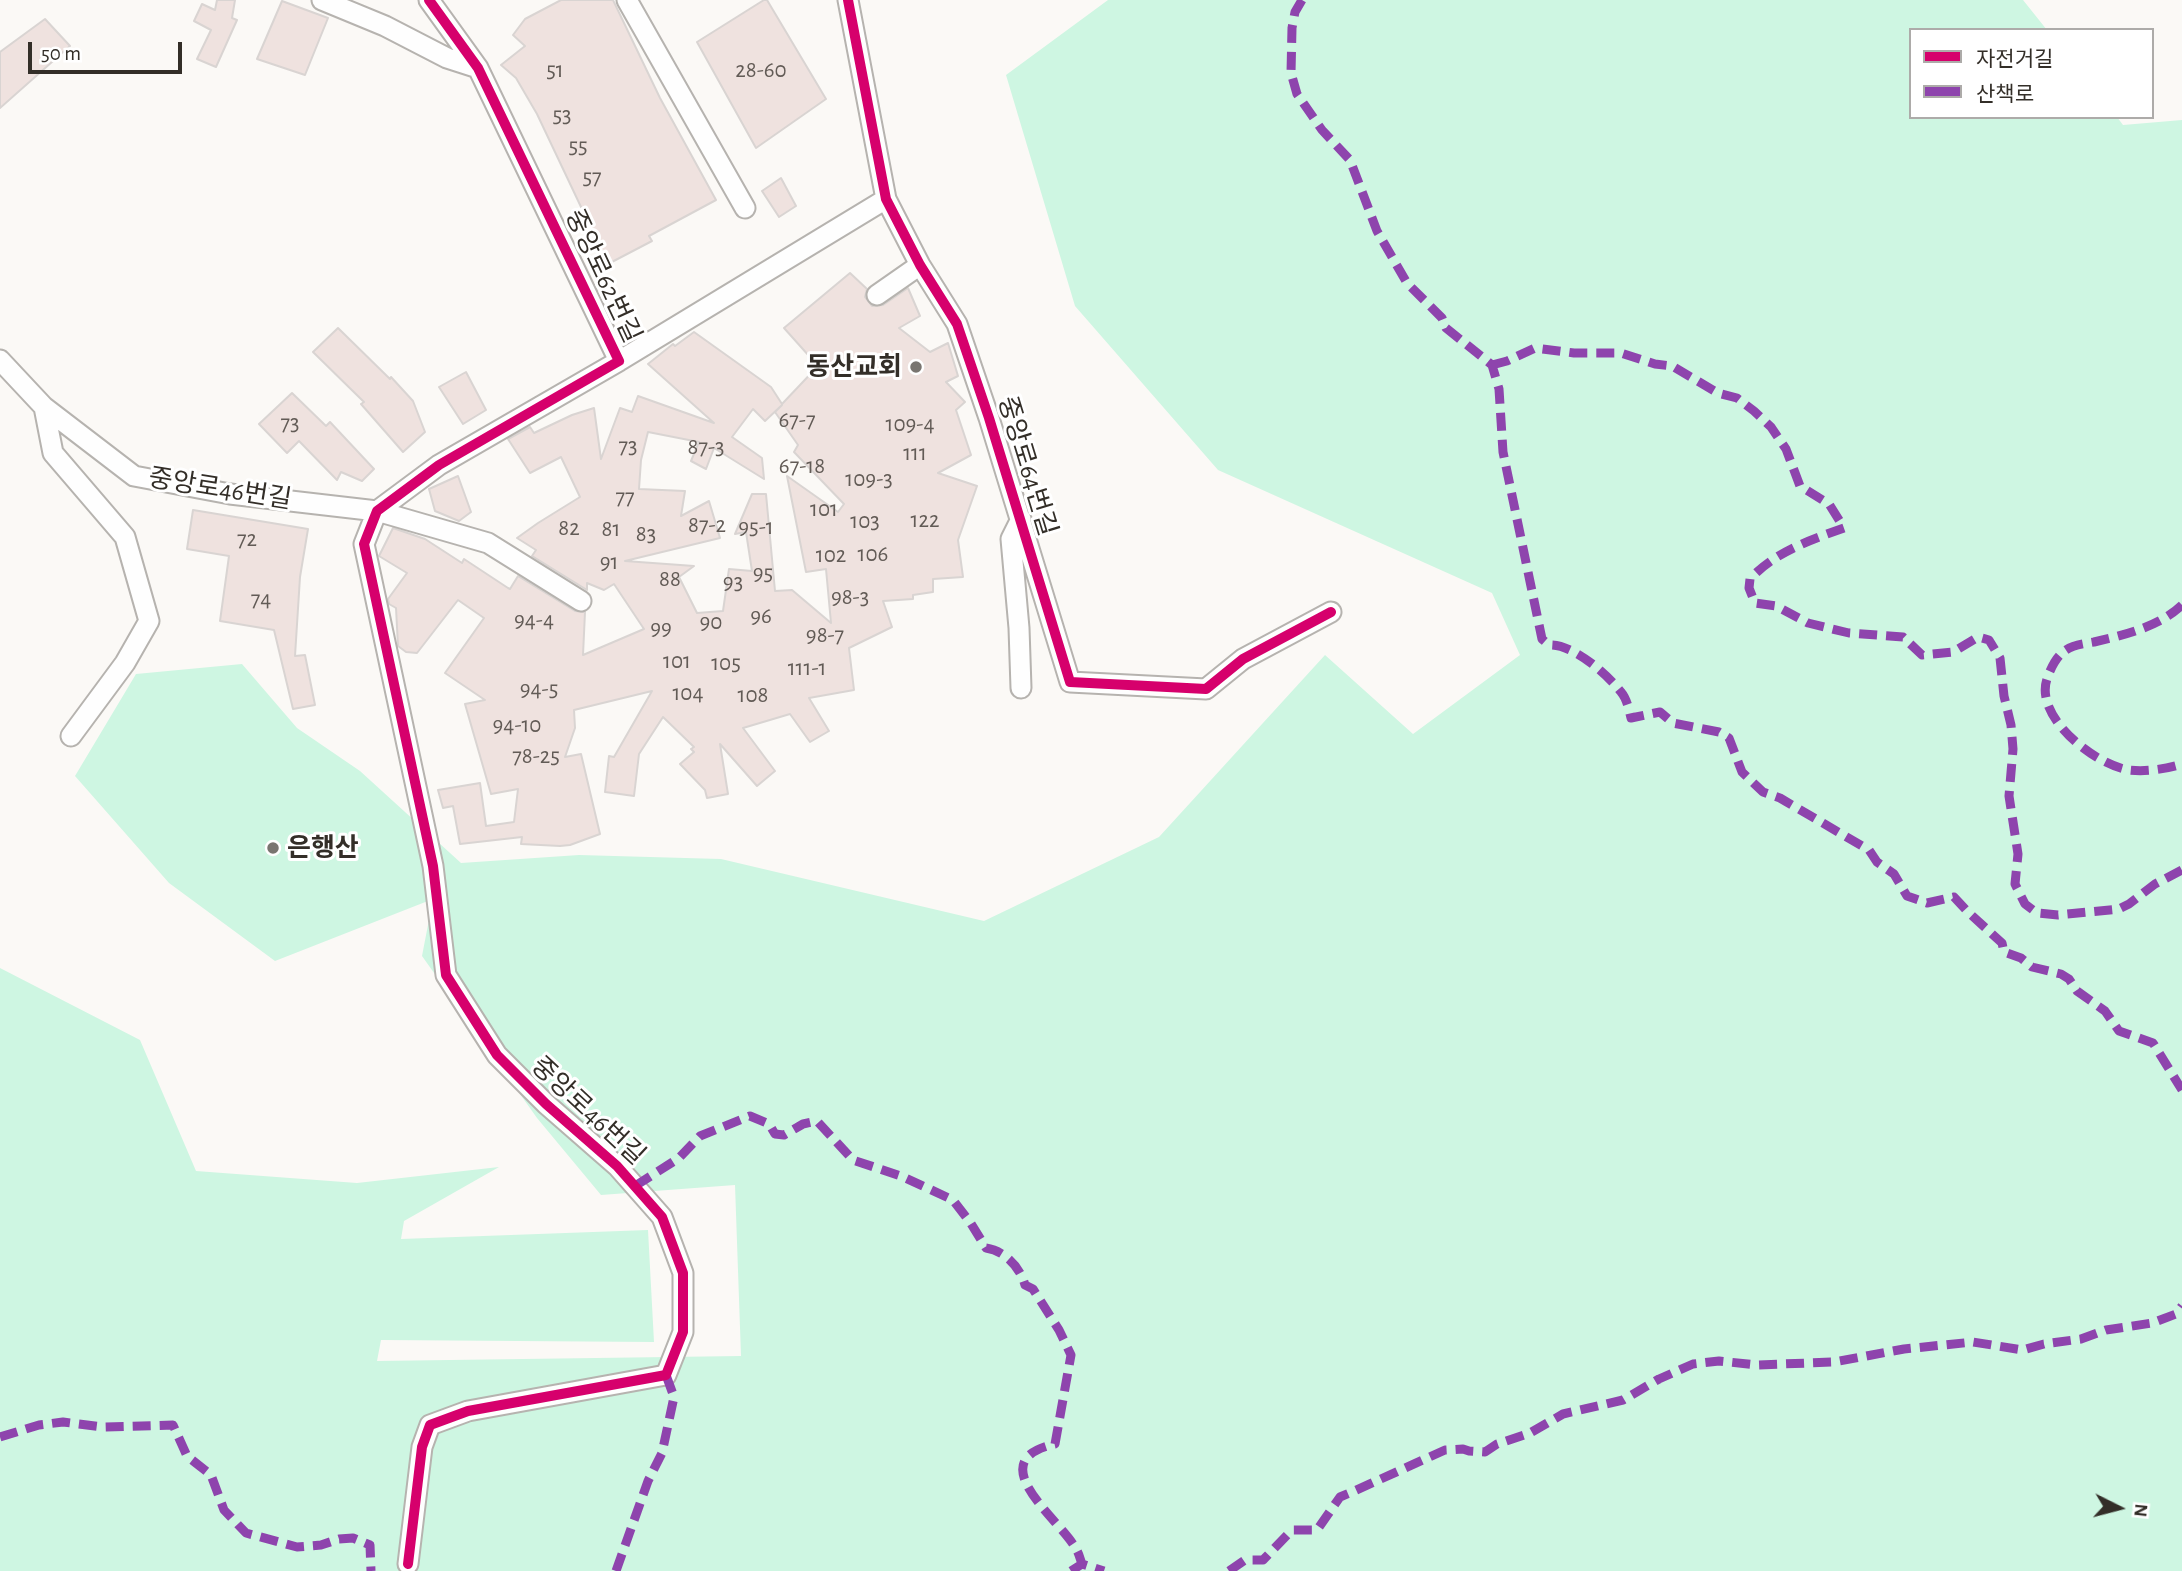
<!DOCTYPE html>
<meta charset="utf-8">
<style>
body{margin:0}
#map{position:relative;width:2182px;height:1571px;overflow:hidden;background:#fbf9f6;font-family:"Alegreya Sans","Noto Sans KR",sans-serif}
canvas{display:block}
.legend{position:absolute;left:1909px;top:28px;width:245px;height:91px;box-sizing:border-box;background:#fff;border:2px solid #adaba9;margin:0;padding:9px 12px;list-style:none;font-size:21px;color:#332e28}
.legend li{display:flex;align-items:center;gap:14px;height:35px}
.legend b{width:35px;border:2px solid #adaba9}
.north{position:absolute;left:2084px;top:1473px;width:70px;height:70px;-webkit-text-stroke:5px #fff;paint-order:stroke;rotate:96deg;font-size:19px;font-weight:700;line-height:28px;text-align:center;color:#332e28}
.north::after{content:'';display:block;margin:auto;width:24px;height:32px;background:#332e28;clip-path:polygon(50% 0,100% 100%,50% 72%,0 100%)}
.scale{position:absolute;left:28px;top:42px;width:154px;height:32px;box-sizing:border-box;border:4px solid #332e28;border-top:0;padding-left:9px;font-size:21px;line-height:24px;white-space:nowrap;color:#332e28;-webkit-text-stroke:5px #fff;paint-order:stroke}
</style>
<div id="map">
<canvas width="2182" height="1571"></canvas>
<ul class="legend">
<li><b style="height:9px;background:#d6006c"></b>자전거길</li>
<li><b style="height:9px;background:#8e44ad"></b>산책로</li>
</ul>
<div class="north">N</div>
<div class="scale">50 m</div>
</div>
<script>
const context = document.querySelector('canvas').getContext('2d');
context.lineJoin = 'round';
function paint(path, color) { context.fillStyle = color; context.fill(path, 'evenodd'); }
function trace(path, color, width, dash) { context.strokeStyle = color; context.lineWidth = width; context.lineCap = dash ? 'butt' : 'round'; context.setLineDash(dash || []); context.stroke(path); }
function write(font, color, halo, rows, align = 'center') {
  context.font = font + ' "Alegreya Sans","Noto Sans KR",sans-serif'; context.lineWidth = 6; context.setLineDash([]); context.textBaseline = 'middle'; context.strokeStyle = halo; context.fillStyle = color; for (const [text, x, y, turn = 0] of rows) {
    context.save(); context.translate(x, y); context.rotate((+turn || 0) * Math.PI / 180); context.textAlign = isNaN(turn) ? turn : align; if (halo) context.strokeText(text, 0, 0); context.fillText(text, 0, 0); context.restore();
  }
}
paint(new Path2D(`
 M1108,0H2023L2047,30H1911V117H2117L2123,125L2182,120V1571H0V968L140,1040L196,1171L357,1183L499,1167L404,1221L401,1239L648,1230L654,1342L381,1340L377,1361L741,1356L735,1185L601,1195L537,1118L422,956L433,899L275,961L169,883L75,776L136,674L242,664L297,728L360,771L461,863L579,855L721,859L984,921L1159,837L1325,655L1413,734L1520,655L1492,593L1218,470L1075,306L1006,75Z`), '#cef6e2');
const building = new Path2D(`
 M217,0H235L232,18L237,20L216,67L197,59L211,30L194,21L202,4L215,10Z
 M561,0H613L660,98L716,200L649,236L652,241L608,264L537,114L516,78L501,65L525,46L513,35L525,19Z
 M764,0H767L826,99L756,148L697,42Z
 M282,1L328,18L305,75L257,59Z
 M45,19L70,46L0,108V52Z
 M781,178L796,206L779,217L762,191Z
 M850,273L867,289L865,297L872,306L883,305L908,288L920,316L899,328L930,352L948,343L958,376L946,382L965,402L956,410L971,455L938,473L977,486L958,540L963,577L933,579V592L913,595V599L883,601L892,627L849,648L854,690L809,698L829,731L810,742L790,714L743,728L775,771L757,786L720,744L728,794L707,798L705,790L680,764L694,752L691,749L694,747L663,717L639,754L634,796L605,792L609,756L614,757L652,691L574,710L575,728L565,757L581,754L600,834L570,845L560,846L521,844L522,837L460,844L453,806L443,808L438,790L480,783L486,826L514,822L518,789L491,794L465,704L485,700L445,673L484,618L458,600L417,653L406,652L398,646L396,608L389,604L388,599L407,573L379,556L393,528L425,539L462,563L464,559L508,588L510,589L518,576L575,611L585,612L583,655L644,629L614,584L604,590L587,583V590L532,556L536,550L517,538L538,523L580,497L561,457L530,473L508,439L530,427L534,433L572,415L594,408L601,459L620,408L632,412L638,396L714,423L648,364L673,344L675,346L694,332L771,387L782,404L818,366L784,328ZM782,405L775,412L798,445L794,452L844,504L838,512L787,476L806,572L826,569L831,623L792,590L775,591L766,494H752L735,534L746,532L752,571L729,569L723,611L697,613L679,577L694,566L625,561L720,538L709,501L681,516L685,491L639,489L641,460L648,432L699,442L691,461L706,469L714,448L764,479L762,458L732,437L753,409L765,421Z
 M338,328L390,379L391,377L413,401L425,432L403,452L361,404L364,402L313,352Z
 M466,372L486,410L463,424L439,387Z
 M292,393L326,426L330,422L374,469L362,481L341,472L337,480L299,441L287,453L259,424Z
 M458,476L471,512L459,521L435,511L429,489Z
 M193,510L308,529L300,577L295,656L305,655L315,705L293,709L274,630L220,621L229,556L187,549Z`);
paint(building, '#efe2df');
trace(building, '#d9d4d2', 2);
const minor = new Path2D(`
 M322,0L385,26L447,58L478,68
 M627,0L745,208
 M848,0L886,199L920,265L957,324L989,418L1070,682L1206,689L1243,659L1331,612
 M877,295L920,265
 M0,360L44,407L134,476L230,494L377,511L488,543L581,601
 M619,361L886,199
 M44,407L53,453L125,537L149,621L125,663L71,736
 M1021,519L1011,539L1019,628L1021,688
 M408,1564L422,1447L430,1425L468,1411L666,1375L683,1332V1273L662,1217L617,1166L546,1104L497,1055L446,975L433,866L364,544L377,511L439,465L619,361L478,68L429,0`);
trace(minor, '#b6b3af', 23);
trace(minor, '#fefefe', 19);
trace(new Path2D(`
 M1302,0L1295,12L1292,28L1291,73L1297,94L1322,130L1350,160L1377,231L1407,283L1442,318L1446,328L1492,365L1499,389L1503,452L1542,639L1549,645C1573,644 1606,673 1621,692C1627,699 1629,710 1631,718L1660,712L1673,723L1719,732L1729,738L1742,772L1763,792L1780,798L1869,850L1877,862L1894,874L1907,896L1927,903L1954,897L1968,912L2002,943L2004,952L2021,958L2032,967L2061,974L2069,979L2077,991L2105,1011L2119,1031L2153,1043L2182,1090
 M1492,365L1507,361L1535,348L1574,353H1621L1655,364L1672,366L1718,393L1737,398L1754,411L1771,427L1786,449L1800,486L1829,504L1844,528C1810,540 1775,552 1750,579L1749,588L1755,603L1776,606L1808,623L1849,633L1903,637L1922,655L1953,652L1978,637L1989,640L2000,658L2004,696L2011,725L2013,749L2009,796L2018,854L2015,884L2025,904L2037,913L2058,915L2119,909L2129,904L2155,884L2182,870
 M2182,605C2159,627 2124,635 2094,642C2082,644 2069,645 2060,655C2055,660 2049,672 2047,679C2034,717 2095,765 2129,770C2146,772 2166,769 2182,764
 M635,1186L679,1158L700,1136L750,1116L769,1124L775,1134L784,1135L803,1124L817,1121L853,1160L901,1176L953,1200L970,1222L986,1248C1005,1251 1020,1267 1025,1285L1033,1289L1059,1330L1071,1355L1055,1444C978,1461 1061,1520 1076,1549C1079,1553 1080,1559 1082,1564
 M0,1437L39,1425L63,1422L103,1427L173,1425L187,1456L211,1475L224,1510L246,1533L297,1547L321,1545L339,1539L353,1538L370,1545L371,1571
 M616,1571L648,1481L662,1453L674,1397L666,1375
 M1071,1571L1082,1564L1104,1571
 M1229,1571L1245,1560H1263L1292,1530H1317L1340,1497L1352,1492L1445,1450L1463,1449L1469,1451L1485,1452L1497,1444L1530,1433L1563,1414L1623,1400L1659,1379L1693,1364L1719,1361L1757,1365L1834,1362L1904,1349L1973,1342L2023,1350L2044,1344L2081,1339L2106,1330L2152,1323L2176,1314L2182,1306`), '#8e44ad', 9, [18, 9]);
trace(new Path2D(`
 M848,0L886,199L920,265L957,324L989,418L1070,682L1206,689L1243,659L1331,612
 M408,1564L422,1447L430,1425L468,1411L666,1375L683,1332V1273L662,1217L617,1166L546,1104L497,1055L446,975L433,866L364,544L377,511L439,465L619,361L478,68L429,0`), '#d6006c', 10);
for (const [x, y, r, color] of [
 [916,367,7,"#797570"],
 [273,848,7,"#797570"]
]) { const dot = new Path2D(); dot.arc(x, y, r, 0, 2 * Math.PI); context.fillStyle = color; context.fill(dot); trace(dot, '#fff', 2.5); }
write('23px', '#625b56', null, [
 ["51",555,70],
 ["28-60",761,70],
 ["53",562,115],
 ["55",578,146],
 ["57",592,177],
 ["67-7",797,420],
 ["73",290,423],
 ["109-4",910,424],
 ["73",628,446],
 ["87-3",706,447],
 ["111",915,453],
 ["67-18",802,466],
 ["109-3",869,479],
 ["77",625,497],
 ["101",824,509],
 ["122",925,520],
 ["103",865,521],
 ["87-2",707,525],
 ["95-1",756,527],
 ["82",569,528],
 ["81",611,529],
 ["83",646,534],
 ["72",247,539],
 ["106",873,554],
 ["102",831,555],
 ["91",609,562],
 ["95",763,573],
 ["88",670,579],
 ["93",733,582],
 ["98-3",850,597],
 ["74",261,599],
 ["96",761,616],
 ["94-4",534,620],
 ["90",711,622],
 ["99",661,628],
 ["98-7",825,635],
 ["101",677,661],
 ["105",726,663],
 ["111-1",807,668],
 ["94-5",539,689],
 ["104",688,693],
 ["108",753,695],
 ["94-10",517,725],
 ["78-25",536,756]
]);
write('26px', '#332e28', '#fff', [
 ["중앙로62번길",603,276,65],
 ["중앙로64번길",1027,466,73],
 ["중앙로46번길",220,489,9],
 ["중앙로46번길",588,1111,43]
]);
write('bold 26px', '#332e28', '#fff', [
 ["동산교회",902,367],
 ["은행산",287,848,"left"]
], 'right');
</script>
